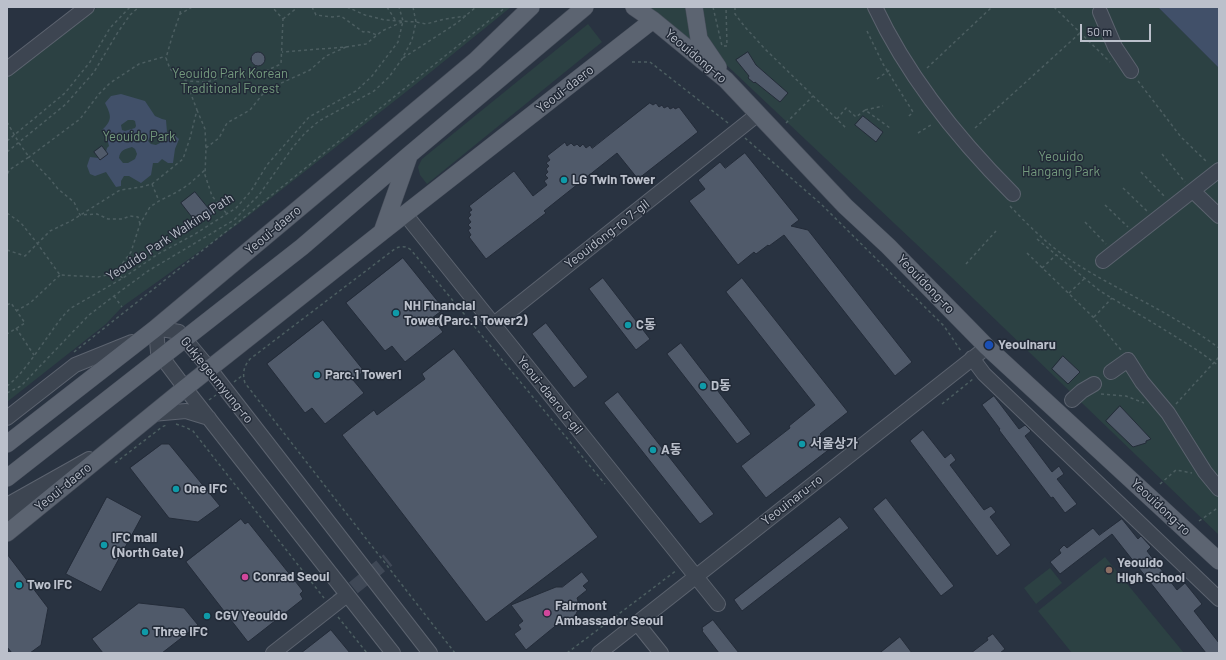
<!DOCTYPE html>
<meta charset="utf-8">
<style>
body{margin:0}
#map{position:relative;width:1226px;height:660px;overflow:hidden;background:#293341;font-family:Barlow,sans-serif}
canvas{display:block}
.frame{position:absolute;inset:0;border:8px solid #bbc0cb;pointer-events:none}
.scale{position:absolute;left:1080px;top:24px;width:71px;height:18px;box-sizing:border-box;border:2px solid #bbc0cb;border-top:0;padding-left:5px;font-size:12px;line-height:14px;white-space:nowrap;color:#bbc0cb;-webkit-text-stroke:3px #222a37;paint-order:stroke}
</style>
<div id="map">
<canvas width="1226" height="660"></canvas>
<div class="frame"></div>
<div class="scale">50 m</div>
</div>
<script>
const context = document.querySelector('canvas').getContext('2d');
context.lineJoin = 'round';
function paint(path, color) { context.fillStyle = color; context.fill(path, 'evenodd'); }
function trace(path, color, width, dash) { context.strokeStyle = color; context.lineWidth = width; context.lineCap = dash ? 'butt' : 'round'; context.setLineDash(dash || []); context.stroke(path); }
function write(font, color, halo, rows, align = 'center') {
  context.font = font + ' Barlow,"Noto Sans KR",sans-serif'; context.lineWidth = 3; context.setLineDash([]); context.textBaseline = 'middle'; context.strokeStyle = halo; context.fillStyle = color; for (const [text, x, y, turn = 0] of rows) {
    context.save(); context.translate(x, y); context.rotate((+turn || 0) * Math.PI / 180); context.textAlign = isNaN(turn) ? turn : align; if (halo) context.strokeText(text, 0, 0); context.fillText(text, 0, 0); context.restore();
  }
}
paint(new Path2D(`
 M98,7H511L416,84L238,224L122,307L106,324L7,402V78Z
 M639,7H1158L1219,68V535L948,274L719,58Z
 M588,24L602,42L427,184L420,175L418,167L422,159Z
 M1105,557L1184,653H1072L1038,611Z
 M1050,568L1062,583L1036,604L1024,588Z`), '#2c4143');
paint(new Path2D(`
 M1158,7H1219V68Z
 M121,94L145,101L155,116L162,119L166,120L167,132L173,134L179,139L175,149L173,163H168L162,159L158,163H153L151,175L141,183L129,176H124L121,181V186L116,187L106,172L95,176L90,174L87,166L90,157L99,158L106,152L107,148L109,146L107,138L102,130C113,120 111,115 105,103L111,96ZM128,120H133L135,121L136,126L135,128L125,131L122,130L121,125ZM150,137C156,136 160,137 160,143L156,145L151,144L148,141ZM132,147L135,149L137,154L135,159L128,163H123L119,158C120,150 125,149 132,147Z`), '#415069');
const building = new Path2D(`
 M251 59a7 7 0 1 1 14 0a7 7 0 1 1-14 0Z
 M748,52L756,65L788,93L780,102L755,82L754,83L748,78L749,76L736,60Z
 M650,103L653,105L656,103L659,107L662,105L664,108L668,106L670,109L674,107L675,109L679,107L698,132L638,179L617,153L544,211L546,213L486,259L469,237L471,235L468,230L471,228L468,225L471,222L468,218L471,215L469,212L472,210L469,206L514,171L533,196L547,185L544,181L548,178L545,175L548,172L546,169L549,166L546,163L550,160L547,156L565,142L567,146L571,143L574,146L577,144L580,147L583,144L586,148L590,145L592,148Z
 M863,116L883,132L876,142L855,125Z
 M102,146L108,154L100,160L94,152Z
 M745,153L799,220L791,226L808,230L912,362L895,376L784,235L769,246L768,245L756,254L754,252L738,265L689,201L705,189L698,180L720,162L725,168Z
 M195,192L213,214L198,225L181,203Z
 M403,258L444,309L432,318L443,332L405,362L392,346L385,351L346,303Z
 M603,278L650,339L636,350L589,289Z
 M742,278L848,412L820,434L831,448L766,498L741,466L790,428L789,426L815,405L726,292Z
 M323,320L364,371L353,380L364,393L325,424L312,408L305,413L267,364Z
 M546,323L588,377L574,388L532,334Z
 M681,343L751,434L737,444L667,354Z
 M454,349L598,537L486,622L342,435L374,410L377,415L425,379L422,374Z
 M1063,356L1080,372L1068,384L1052,369Z
 M618,392L714,514L700,524L604,403Z
 M994,396L1019,429L1025,425L1031,431L1025,436L1052,472L1059,466L1064,474L1057,479L1077,504L1065,513L1053,497L1051,498L999,430L1000,429L982,405Z
 M1120,406L1151,439L1146,441V443L1133,447L1106,421Z
 M923,430L945,458L951,453L956,460L950,465L984,510L991,506L996,512L990,517L1011,545L997,556L910,441Z
 M162,444H169L220,506L198,522L169,518L130,468Z
 M107,497L142,516L101,592L66,574Z
 M886,498L954,586L941,596L873,509Z
 M840,517L849,528L742,611L734,600Z
 M241,519L245,524L248,522L303,591L300,594L303,599L248,642L186,562Z
 M1122,519L1138,539L1141,536L1151,547L1147,551L1177,590L1185,583L1202,604L1194,611L1219,643V653H1206L1112,534L1060,574L1050,562L1061,553L1059,550L1064,545L1067,548L1093,528L1099,535Z
 M7,554L48,608L41,645L30,653H12L7,647Z
 M582,572L589,581L583,586L587,590L577,598L579,604L578,610L575,616L570,620L559,623L526,650L514,634L521,629L518,625L523,621L511,605L556,587H562Z
 M139,603L184,608L198,625L162,653H103L92,639Z
 M713,620L739,653H719L702,631L703,630L702,628Z
 M331,630L350,653H301L319,639Z
 M993,634L1005,649L1000,653H971L988,640L987,638Z
 M900,637L912,653H880Z`);
paint(building, '#505a6a');
trace(building, '#242c39', 1);
trace(new Path2D(`
 M337,601L388,560`), '#3f4856', 14, [14, 7]);
const minor = new Path2D(`
 M875,7C908,77 958,139 1013,194
 M1100,12L1115,47L1131,71
 M7,69L87,7
 M1193,191L1219,216
 M405,214L718,604
 M1103,261L1219,170
 M494,324L758,114
 M972,358L984,374L1219,599
 M1111,372L1128,360L1142,382L1168,413L1205,472L1219,489
 M1072,400L1082,391L1094,384
 M152,414L186,411L209,418
 M7,418L75,365L132,342
 M7,505L89,459
 M7,520L51,487
 M637,623L661,653
 M273,653L347,595
 M393,653L185,388L158,352L156,328L179,332L209,368L430,653
 M599,653L987,347`);
const major = new Path2D(`
 M634,7L653,20L726,80L845,206L888,246L987,347L1219,561
 M694,7L699,39L718,67
 M382,232L653,20
 M7,444L156,328L475,61L531,7
 M7,478L302,247L409,155L585,7
 M7,533L185,388L382,232L409,156`);
trace(minor, '#5c636f', 16);
trace(major, '#474e5b', 18);
trace(new Path2D(`
 M192,7L180,14L172,37L166,58L170,69L186,81L207,82L234,73L245,70L261,73L281,64L283,19L272,7
 M312,7L316,15L332,17L341,16L363,32L366,31L377,35
 M347,7L365,15L385,20L416,22L426,24L445,19L466,16
 M387,7L396,21
 M713,7L722,46H727L726,7
 M735,7V14L745,27L765,49L847,129
 M1054,7L1110,62
 M180,14L181,7
 M283,19L298,7
 M867,31L883,64L913,112L908,117
 M346,47L366,44L382,31L402,22
 M403,58L457,23L476,7
 M632,62H650L728,123
 M927,68L992,7
 M877,79L891,69
 M1138,81L1181,137L1208,163
 M197,110L205,129L206,148L205,175L212,196L227,214
 M865,110L883,106
 M837,119L846,108L856,117L865,110L890,128
 M7,122L19,143L29,157L9,170L7,176
 M786,123L813,96
 M975,128L1080,33
 M918,133L931,125
 M745,138L821,204L944,326L961,351
 M7,141L65,93L90,62L110,28L130,7
 M206,148L219,138L227,123L250,110L266,90L310,70L326,56L346,47L282,52
 M7,152L66,104L94,72L118,32L130,15L139,7
 M1162,154L1185,182
 M1141,172L1165,197
 M152,184L159,201
 M1123,188L1148,212
 M1105,205L1128,227
 M1010,206C1028,225 1047,244 1069,259C1100,280 1135,296 1168,315C1185,325 1203,336 1219,348
 M7,213L21,223L37,243L60,275L98,277L115,273L131,252L140,224L150,207L159,201L177,192L188,185L205,170
 M1085,222L1106,244
 M140,224L138,217L130,216L122,219H108L97,214L80,215L74,202L58,189L51,180L29,157L80,119L99,94L110,83L139,64L163,57L166,58
 M1037,239L1100,291L1160,327L1197,350L1219,366
 M7,250L25,256L50,231L71,221L120,190L141,187L152,184L183,159L190,138L197,110L186,81
 M1027,253L1093,317L1122,351
 M966,264L996,231
 M1042,268L1056,255
 M115,273L123,278
 M1069,293L1084,279
 M114,296L122,307
 M7,305L11,303L25,323L7,334
 M16,311L30,303L60,275
 M1094,317L1112,298
 M16,328L34,355
 M74,352L237,223L506,7
 M234,382L243,375
 M7,386C22,375 38,350 49,335C56,325 62,316 71,308L123,278L158,254L195,234L236,208L251,191L267,165L309,117L356,91L372,76L398,42L403,21L399,7
 M7,393L21,386L89,315L114,296L148,271L234,220L259,195L293,147L305,133L319,121L374,91L389,77L402,59L412,40L416,22L413,7
 M1101,394L1126,396L1144,403
 M209,400L216,395
 M942,404L973,379
 M1176,404L1219,357
 M176,424L185,427L193,431L324,598
 M115,463L162,427L166,425
 M1160,484L1176,470L1192,473
 M1199,521L1219,507
 M338,617L367,653
 M455,653L245,383C242,373 244,366 250,359L396,248C402,246 406,246 411,250L605,484
 M567,653L677,570`), '#4c5e61', 1.5, [3, 3]);
trace(minor, '#3d4551', 14);
trace(major, '#5c6471', 17);
for (const [x, y, r, color] of [
 [564,180,4,"#0f9aa8"],
 [396,313,4,"#0f9aa8"],
 [628,325,4,"#0f9aa8"],
 [989,345,5,"#1a4fb4"],
 [317,375,4,"#0f9aa8"],
 [703,386,4,"#0f9aa8"],
 [802,444,4,"#0f9aa8"],
 [653,450,4,"#0f9aa8"],
 [176,489,4,"#0f9aa8"],
 [104,545,4,"#0f9aa8"],
 [1109,570,4,"#8d6e63"],
 [245,577,4,"#d1479c"],
 [19,585,4,"#0f9aa8"],
 [547,613,4,"#d1479c"],
 [207,616,4,"#0f9aa8"],
 [145,632,4,"#0f9aa8"]
]) { const dot = new Path2D(); dot.arc(x, y, r, 0, 2 * Math.PI); context.fillStyle = color; context.fill(dot); trace(dot, '#222a37', 1.5); }
write('13px', '#bbc0cb', '#222a37', [
 ["Yeouidong-ro",696,56,40],
 ["Yeoui-daero",565,89,-38],
 ["Yeoui-daero",273,230,-40],
 ["Yeouidong-ro 7-gil",607,234,-38],
 ["Yeouido Park Walking Path",170,237,-33],
 ["Yeouidong-ro",926,284,46],
 ["Gukjegeumyung-ro",217,380,51],
 ["Yeoui-daero 6-gil",550,395,51],
 ["Yeoui-daero",63,487,-39],
 ["Yeouinaru-ro",792,500,-38],
 ["Yeouidong-ro",1161,507,43]
]);
write('13px', '#749a7e', '#222a37', [
 ["Yeouido Park Korean",230,74],
 ["Traditional Forest",230,89],
 ["Yeouido Park",139,137],
 ["Yeouido",1061,157],
 ["Hangang Park",1061,172]
]);
write('bold 13px', '#bbc0cb', '#222a37', [
 ["LG Twin Tower",572,180],
 ["NH Financial",404,306],
 ["Tower(Parc.1 Tower2)",404,321],
 ["C동",636,325],
 ["Yeouinaru",998,345],
 ["Parc.1 Tower1",325,375],
 ["D동",711,386],
 ["서울상가",810,444],
 ["A동",661,450],
 ["One IFC",184,489],
 ["IFC mall",112,538],
 ["(North Gate)",112,553],
 ["Yeouido",1117,563],
 ["High School",1117,578],
 ["Conrad Seoul",253,577],
 ["Two IFC",27,585],
 ["Fairmont",555,606],
 ["Ambassador Seoul",555,621],
 ["CGV Yeouido",215,616],
 ["Three IFC",153,632]
], 'left');
</script>
